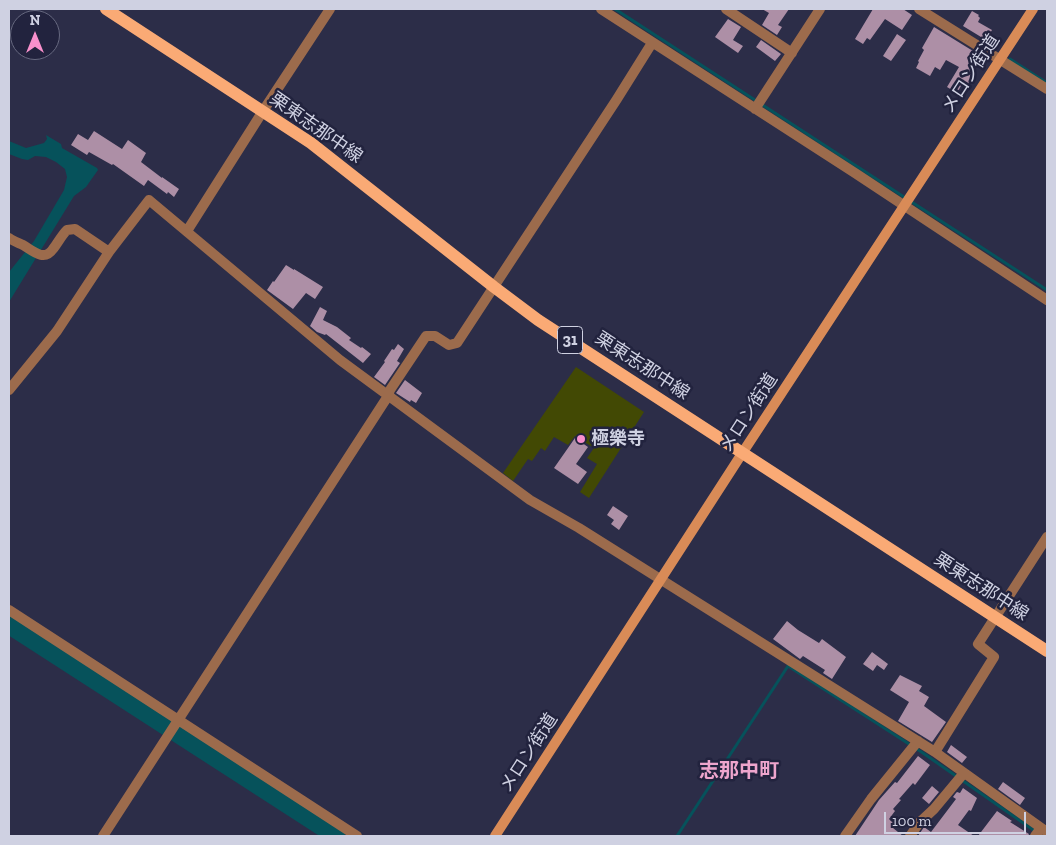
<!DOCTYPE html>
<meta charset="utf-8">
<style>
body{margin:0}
#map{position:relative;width:1056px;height:845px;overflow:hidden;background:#2c2d48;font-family:"Zilla Slab",serif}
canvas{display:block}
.frame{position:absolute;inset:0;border:10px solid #cfd1e2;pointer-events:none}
.north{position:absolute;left:10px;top:10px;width:50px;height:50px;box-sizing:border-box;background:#22233e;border:1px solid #676980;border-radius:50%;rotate:0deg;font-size:14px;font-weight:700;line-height:20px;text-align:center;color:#cfd1e2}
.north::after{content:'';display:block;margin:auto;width:18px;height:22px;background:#f890cc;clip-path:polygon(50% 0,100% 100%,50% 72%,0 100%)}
.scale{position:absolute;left:884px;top:812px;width:142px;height:22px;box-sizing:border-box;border:2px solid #cfd1e2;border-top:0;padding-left:6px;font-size:15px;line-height:18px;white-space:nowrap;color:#cfd1e2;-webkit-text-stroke:4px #22233e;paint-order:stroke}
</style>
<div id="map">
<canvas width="1056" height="845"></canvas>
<div class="frame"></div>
<div class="north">N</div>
<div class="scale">100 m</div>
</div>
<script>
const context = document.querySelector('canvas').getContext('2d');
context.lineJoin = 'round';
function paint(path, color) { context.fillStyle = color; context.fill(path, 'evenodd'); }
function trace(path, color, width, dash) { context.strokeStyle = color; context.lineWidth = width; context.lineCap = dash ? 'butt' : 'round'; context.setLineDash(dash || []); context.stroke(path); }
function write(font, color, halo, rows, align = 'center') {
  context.font = font + ' "Zilla Slab","Noto Sans JP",serif'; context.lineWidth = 5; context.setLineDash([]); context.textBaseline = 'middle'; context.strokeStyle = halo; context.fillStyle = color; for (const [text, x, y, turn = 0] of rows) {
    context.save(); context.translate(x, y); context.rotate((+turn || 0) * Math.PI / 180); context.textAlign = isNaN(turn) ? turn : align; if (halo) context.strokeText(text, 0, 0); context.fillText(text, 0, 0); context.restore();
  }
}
paint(new Path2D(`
 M576,367L644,412L589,498L580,492L597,464L587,458L594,448L575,436L568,445L554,437L545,451L541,448L532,461L528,459L513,481L503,473Z`), '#424904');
paint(new Path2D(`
 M46,135L61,144L62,148L97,168L98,170L86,187L74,196L9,302V272L34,241L64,190L67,177L65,169L56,162L46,157L35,156L28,160L22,159L9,154V141L26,148L44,143L47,139Z`), '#06525b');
trace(new Path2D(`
 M615,9L1047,290
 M1010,59L1047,83
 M677,836L788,666L923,753L1042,836`), '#06525b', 3);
trace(new Path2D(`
 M9,625L336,836`), '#06525b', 18);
paint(new Path2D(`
 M762,9H789L778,25L782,27L777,35L762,25L769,13Z
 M873,9H903L912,15L902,30L885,19L870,40L867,38L863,44L855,39Z
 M972,11L979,15L978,16L980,18L978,22L992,30L986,40L963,26Z
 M728,19L741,27L733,40L743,46L738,53L715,37Z
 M934,27L973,51L970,54L973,56L969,63L976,67L973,73L974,74L967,87L962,84L957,93L947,87L959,67L946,60L940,70L935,67L930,76L916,68L919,62L918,61L924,50L922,48Z
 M897,34L906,40L891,61L883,56Z
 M761,40L781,54L775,61L756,47Z
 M94,131L122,149L128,140L146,153L141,162L162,178V177L179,189L174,197L168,192L167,194L148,180L144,186L113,164L112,165L89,152L87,155L71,145L78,134L88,140Z
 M286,265L294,270V269L323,287L315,299L306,293L293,309L267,290L273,281L274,282Z
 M320,307L327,311L323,320L337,327L351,338L349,340L361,348L362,347L371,354L363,363L326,334L325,335L317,332L310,326Z
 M398,344L404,349L397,361L400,363L385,385L374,377L385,362L384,361L392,349L394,350Z
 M405,380L422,393L416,403L411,400L410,402L396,393Z
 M575,438L588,447L576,464L587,472L578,484L554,468Z
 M613,506L628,516L619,530L611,524L614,520L607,515Z
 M787,621L798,630L819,643L822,639L846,657L832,679L823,673L825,670L803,656L800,659L773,639Z
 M872,652L888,664L884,670L877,665L873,671L863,664Z
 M900,675L922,686L919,691L929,697L924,706L946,722L932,742L898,721L909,702L890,690Z
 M951,745L967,757L962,763L947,752Z
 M918,756L930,765L915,785L913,783L899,799L901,800L893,809L895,811L889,819L895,825L893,828L903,836H855L879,800L895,782L897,783Z
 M1003,782L1025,798L1020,805L998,789Z
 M932,786L939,792L929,804L922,798Z
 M963,788L977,798L971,811L969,810L958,825L974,836H918L924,827L931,832L956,799L953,797L956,793L957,792L960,793Z
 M997,811L1012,821L1010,822L1029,834L1028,836H978Z`), '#ad8fa6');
trace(new Path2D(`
 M601,9L855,173L1047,300
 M726,9L792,53
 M919,9L1047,89
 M755,109L820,9
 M187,231L263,111L330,9
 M9,238C13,241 19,243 23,245C33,251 44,262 53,249C58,243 61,236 67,230L75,229L109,252
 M9,390L57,331L109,252L149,200L340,360L530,500L579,528L935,752L1047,832
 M9,610L357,836
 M935,752L994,657L978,644L1047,537
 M103,836L388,396L390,390L426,336H435L449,345L457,343L617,99L652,43
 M845,836L871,799L918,741
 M910,836L919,823L934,809L964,773
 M1035,836L1041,828`), '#9c6b4c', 10);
trace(new Path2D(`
 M495,836L743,452L1033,9`), '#d98b57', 10);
trace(new Path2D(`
 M106,9L311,143L494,287L538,320L1047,651`), '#faaa75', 12);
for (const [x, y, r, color] of [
 [581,439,5,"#f890cc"]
]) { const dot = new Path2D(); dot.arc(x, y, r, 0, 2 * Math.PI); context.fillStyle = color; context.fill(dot); trace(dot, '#22233e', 2); }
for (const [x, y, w] of [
 [570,340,25]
]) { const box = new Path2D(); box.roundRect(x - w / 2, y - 13.5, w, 27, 4); context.fillStyle = '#22233e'; context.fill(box); trace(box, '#cfd1e2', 1); }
write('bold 16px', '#cfd1e2', null, [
 ["31",570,340]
]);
write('18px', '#cfd1e2', '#22233e', [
 ["メロン街道",971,74,-57],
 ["栗東志那中線",316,128,35],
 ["栗東志那中線",642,366,33],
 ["メロン街道",749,413,-57],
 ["栗東志那中線",981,587,33],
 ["メロン街道",529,753,-57]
]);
write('bold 18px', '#cfd1e2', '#22233e', [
 ["極樂寺",591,439]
], 'left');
write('bold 20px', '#eea5cd', '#22233e', [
 ["志那中町",739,771]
]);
</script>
